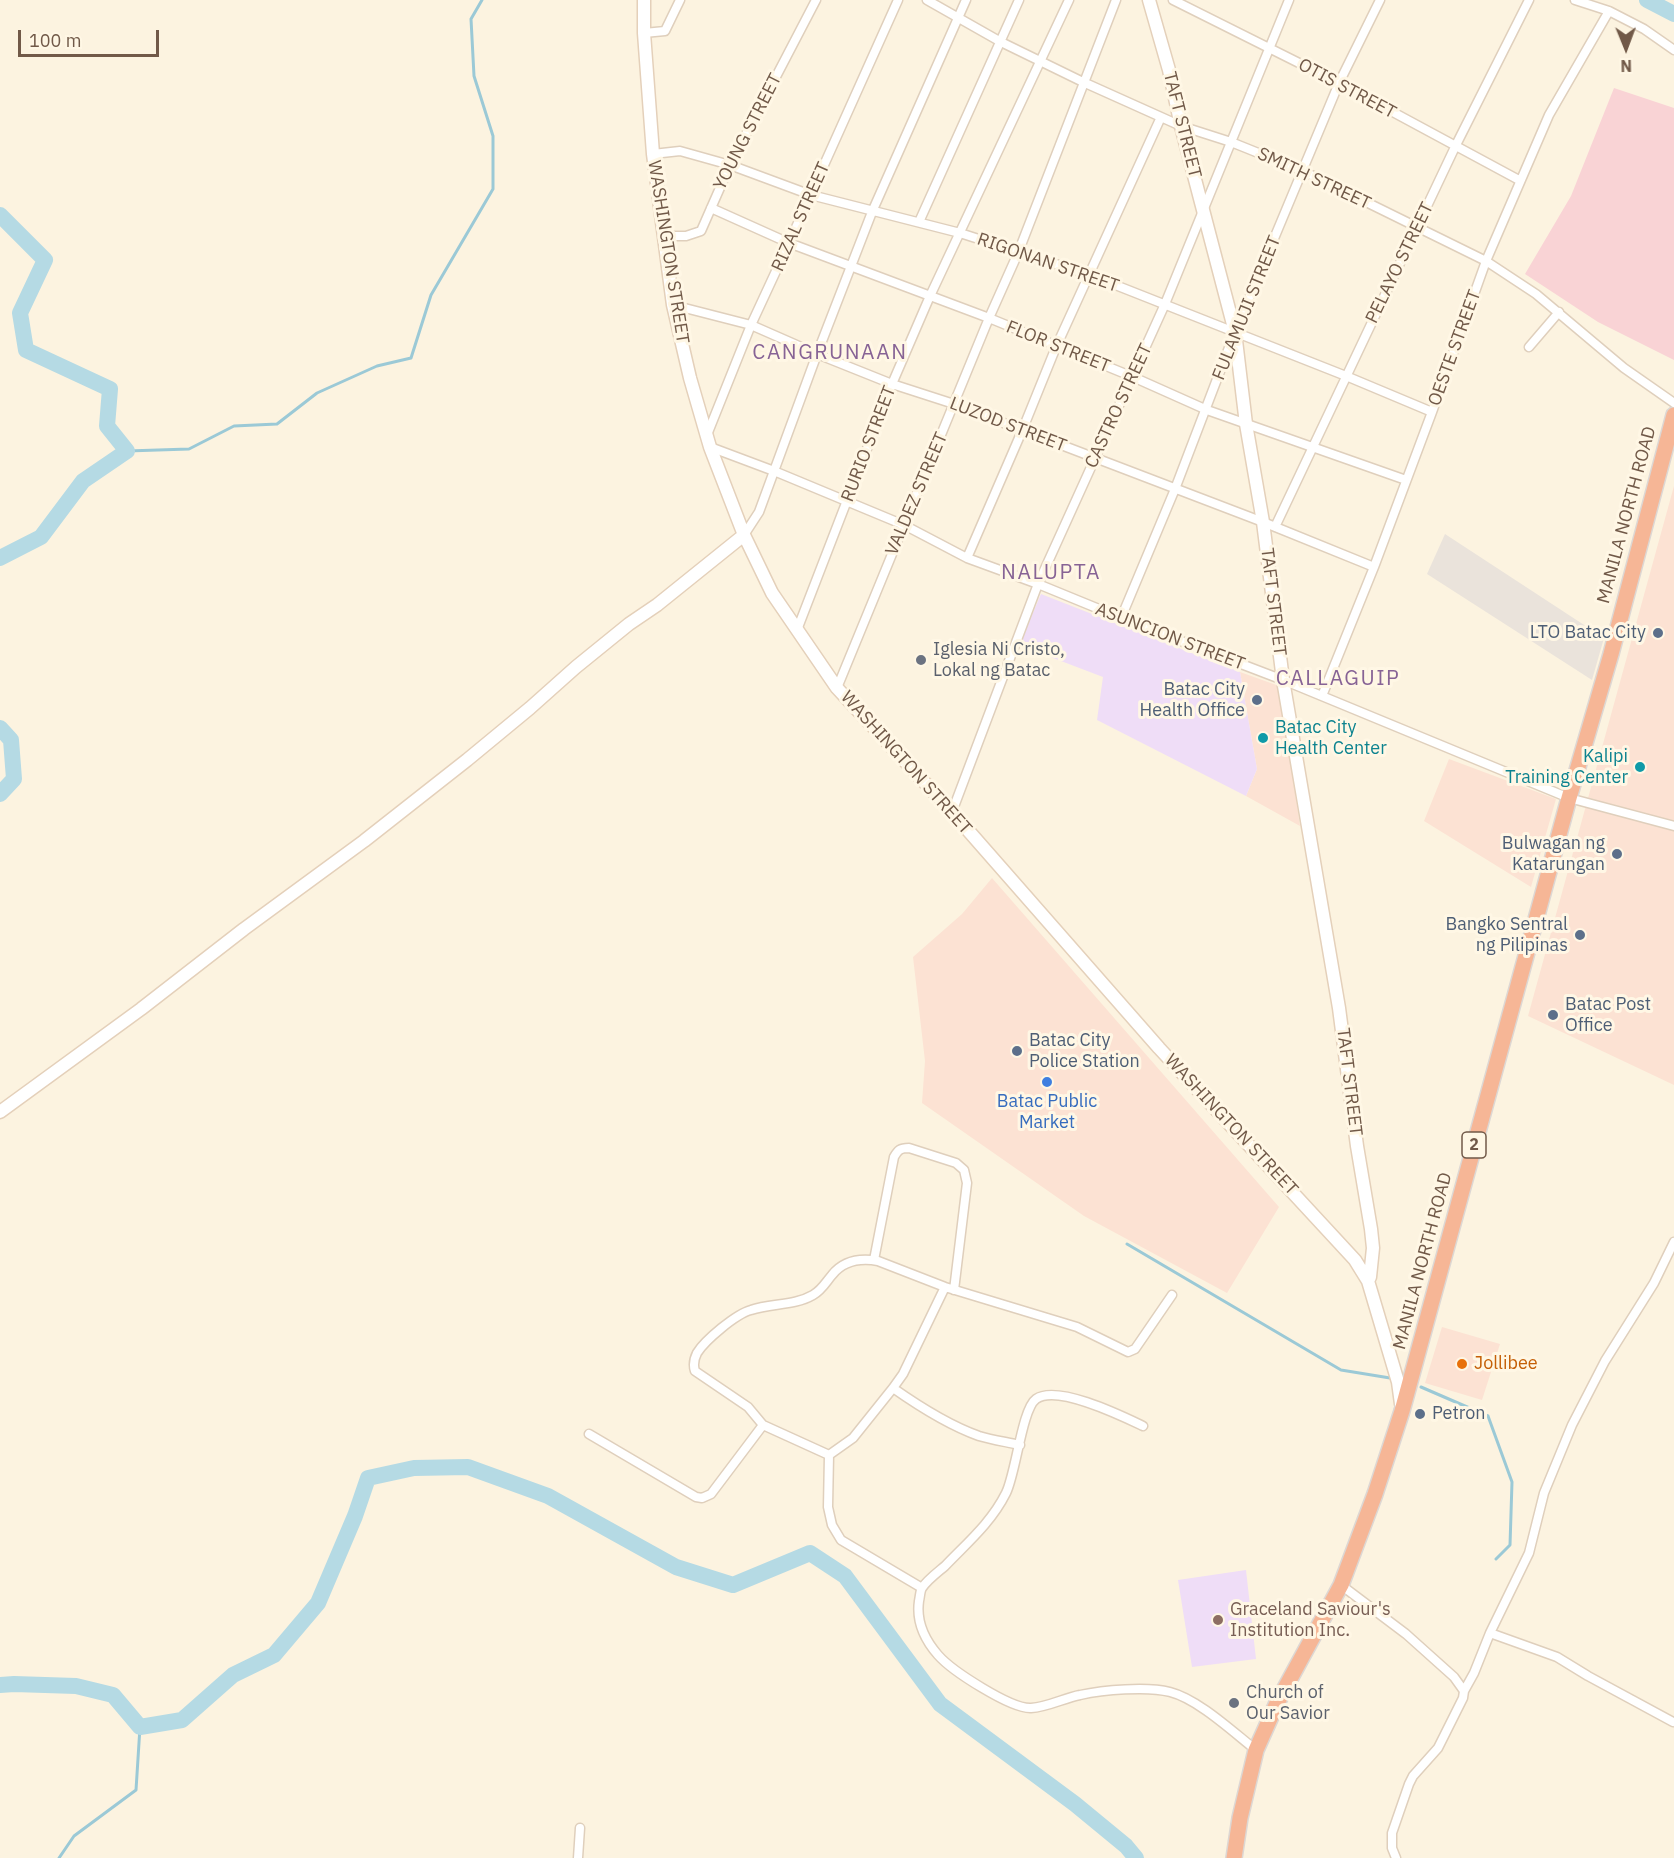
<!DOCTYPE html>
<style>
body{margin:0}
#map{position:relative;width:1674px;height:1858px;overflow:hidden;background:#fcf3e0;font-family:"IBM Plex Sans",sans-serif}
canvas{display:block}
.north{position:absolute;left:1596px;top:18px;width:60px;height:60px;-webkit-text-stroke:4px #fff7e5;paint-order:stroke;rotate:179deg;font-size:16px;font-weight:700;line-height:24px;text-align:center;color:#715948}
.north::after{content:'';display:block;margin:auto;width:21px;height:27px;background:#715948;clip-path:polygon(50% 0,100% 100%,50% 72%,0 100%)}
.scale{position:absolute;left:18px;top:30px;width:141px;height:27px;box-sizing:border-box;border:3px solid #715948;border-top:0;padding-left:8px;font-size:18px;line-height:21px;white-space:nowrap;color:#715948;-webkit-text-stroke:4px #fff7e5;paint-order:stroke}
</style>
<div id="map">
<canvas width="1674" height="1858"></canvas>
<div class="north">N</div>
<div class="scale">100 m</div>
</div>
<script>
const context = document.querySelector('canvas').getContext('2d');
context.lineJoin = 'round';
function paint(path, color) { context.fillStyle = color; context.fill(path, 'evenodd'); }
function trace(path, color, width, dash) { context.strokeStyle = color; context.lineWidth = width; context.lineCap = dash ? 'butt' : 'round'; context.setLineDash(dash || []); context.stroke(path); }
function write(font, color, halo, rows, align = 'center') {
  context.font = font + ' "IBM Plex Sans",sans-serif'; context.lineWidth = 6; context.setLineDash([]); context.textBaseline = 'middle'; context.strokeStyle = halo; context.fillStyle = color; for (const [text, x, y, turn = 0] of rows) {
    context.save(); context.translate(x, y); context.rotate((+turn || 0) * Math.PI / 180); context.textAlign = isNaN(turn) ? turn : align; if (halo) context.strokeText(text, 0, 0); context.fillText(text, 0, 0); context.restore();
  }
}
paint(new Path2D(`
 M1674,486V1085L1528,1016Z
 M1240,672L1279,686L1300,826L1246,796L1257,769Z
 M1449,759L1556,799L1531,887L1424,821Z
 M992,878L1279,1207L1227,1293L1084,1216L922,1103L925,1061L913,957L962,914Z
 M1442,1327L1500,1344L1482,1400L1425,1383Z`), '#fce2d3');
paint(new Path2D(`
 M1445,534L1604,638L1592,680L1427,574Z`), '#eae3db');
paint(new Path2D(`
 M1041,594L1240,672L1257,769L1246,796L1097,720L1103,677L1019,645Z
 M1246,1570L1256,1659L1192,1667L1178,1580Z`), '#efddf7');
paint(new Path2D(`
 M1614,88L1674,108V360L1598,322L1525,274L1571,196Z`), '#f9d3d5');
trace(new Path2D(`
 M127,451L189,449L234,426L277,424L317,393L377,366L411,358L431,295L493,189V136L474,76L471,19L482,0
 M1127,1244L1341,1370L1390,1378
 M1421,1387L1488,1416L1512,1482L1510,1545L1496,1559
 M59,1858L74,1836L136,1790L140,1727`), '#9bc9d6', 3);
trace(new Path2D(`
 M1647,0L1674,14
 M0,215L45,260L20,313L26,350L110,389L107,426L127,451L83,481L41,537L0,558
 M0,728L11,740L14,779L0,794
 M0,1685L14,1684L76,1686L113,1695L140,1727L182,1720L233,1675L274,1655L318,1603L355,1516L368,1478L414,1468L468,1467L548,1496L676,1567L733,1585L810,1553L845,1576L940,1704L1075,1804L1126,1846L1136,1858`), '#b5dae4', 16);
const street = new Path2D(`
 M927,0L1001,42L1083,82L1181,126L1231,142L1303,171L1486,261L1536,294L1624,368L1674,403
 M1173,0L1339,83L1519,180
 M1575,0L1609,11L1644,29L1674,50
 M644,33L665,31L680,0
 M653,154L680,151L730,165L811,195L960,233L1090,275L1346,376L1432,412
 M711,208L789,243L989,318L1133,377L1207,410L1406,480
 M919,222L1019,0
 M663,236H686L701,231L730,165L816,0
 M673,305L751,325L817,354L892,384L954,404L1263,522L1374,567
 M1529,347L1559,312
 M707,435L751,325L789,243L898,0
 M710,447L774,471L904,525L967,558L1038,584L1121,618L1283,680L1569,798L1674,826
 M1275,527L1455,147L1529,0
 M744,535L759,512L817,354L872,212L966,0
 M967,558L1022,431L1056,347L1161,117
 M1121,618L1175,489L1235,332L1339,83L1380,0
 M797,630L892,384L930,296L1069,0
 M837,688L989,318L1018,253L1116,0
 M1322,696L1374,567L1432,412L1486,261L1549,115L1609,11
 M952,812L1038,584L1165,304L1289,0
 M874,1260L894,1157C898,1150 900,1148 909,1148L956,1163L964,1170L967,1183L954,1290
 M893,1388C920,1407 948,1425 979,1436C992,1440 1007,1442 1020,1445
 M1143,1426C1122,1416 1057,1384 1036,1399C1022,1409 1016,1473 1006,1493C991,1523 967,1543 945,1566C938,1572 927,1580 922,1588C920,1591 920,1597 919,1601C916,1622 924,1639 938,1655C952,1671 1011,1709 1031,1708C1048,1707 1064,1698 1080,1695C1103,1690 1147,1686 1170,1692C1198,1699 1233,1732 1256,1750
 M589,1434L696,1497L702,1498L711,1494L763,1425
 M829,1455L853,1438L893,1388L903,1374L945,1287
 M1341,1585L1406,1634L1454,1677L1464,1691L1463,1698L1438,1748L1413,1776L1409,1784L1392,1833V1848L1396,1858
 M922,1588L841,1540L832,1525L828,1507L829,1455L763,1425L748,1407L695,1371C693,1365 694,1359 697,1353C705,1340 736,1314 751,1310C771,1303 794,1306 813,1295C822,1290 826,1282 832,1275C844,1260 861,1258 878,1261L945,1287L1077,1327L1128,1352L1135,1349L1172,1295
 M1490,1633L1557,1657L1588,1676L1673,1722
 M1464,1691L1474,1673L1490,1633L1529,1553L1544,1493L1572,1425L1605,1361L1654,1283L1674,1242
 M578,1858L580,1828`);
const secondary = new Path2D(`
 M644,0V33L653,154L673,305L690,378L710,447L744,535L772,593L837,688L952,812L1159,1048L1355,1260L1368,1281L1398,1382L1401,1404
 M1149,0L1169,70L1181,126L1235,332L1246,424L1263,522L1283,680L1339,1008L1357,1146L1371,1229L1373,1248L1370,1277L1368,1281
 M0,1112L141,1009L244,929L364,841L467,760L530,708L576,667L629,624L657,605L744,535`);
const highway = new Path2D(`
 M1234,1858L1240,1818L1256,1750L1277,1703L1341,1585L1375,1494L1402,1411L1569,798L1611,654L1674,415`);
trace(street, '#dfcfbc', 11);
trace(secondary, '#e4d0ba', 15);
trace(highway, '#ddd7d3', 18);
trace(street, '#fff', 8);
trace(secondary, '#fff', 12);
trace(highway, '#f6b696', 15);
for (const [x, y, r, color] of [
 [1658,633,6,"#5c6f8a"],
 [921,660,6,"#6b7280"],
 [1257,700,6,"#5c6f8a"],
 [1263,738,6,"#0f9aa8"],
 [1640,767,6,"#0f9aa8"],
 [1617,854,6,"#5c6f8a"],
 [1580,935,6,"#5c6f8a"],
 [1553,1015,6,"#5c6f8a"],
 [1017,1051,6,"#5c6f8a"],
 [1047,1082,6,"#3f7fe0"],
 [1462,1364,6,"#e8710a"],
 [1420,1414,6,"#5c6f8a"],
 [1218,1620,6,"#8d6e63"],
 [1234,1703,6,"#6b7280"]
]) { const dot = new Path2D(); dot.arc(x, y, r, 0, 2 * Math.PI); context.fillStyle = color; context.fill(dot); trace(dot, '#fff7e5', 2); }
for (const [x, y, w] of [
 [1474,1145,24]
]) { const box = new Path2D(); box.roundRect(x - w / 2, y - 13, w, 26, 4.5); context.fillStyle = '#fff7e5'; context.fill(box); trace(box, '#715948', 1.5); }
write('bold 16px', '#715948', null, [
 ["2",1474,1145]
]);
write('18px', '#715948', '#fff7e5', [
 ["OTIS STREET",1347,89,28],
 ["TAFT STREET",1182,125,76],
 ["YOUNG STREET",748,132,-63],
 ["SMITH STREET",1314,179,25],
 ["RIZAL STREET",801,217,-66],
 ["WASHINGTON STREET",668,252,81],
 ["RIGONAN STREET",1048,263,19],
 ["PELAYO STREET",1400,263,-64],
 ["FULAMUJI STREET",1247,308,-68],
 ["FLOR STREET",1058,347,22],
 ["OESTE STREET",1455,348,-70],
 ["CASTRO STREET",1119,406,-65],
 ["LUZOD STREET",1008,425,21],
 ["RURIO STREET",869,444,-69],
 ["VALDEZ STREET",917,494,-67],
 ["MANILA NORTH ROAD",1627,515,-75],
 ["TAFT STREET",1273,602,83],
 ["ASUNCION STREET",1170,637,21],
 ["WASHINGTON STREET",906,763,48],
 ["TAFT STREET",1349,1082,83],
 ["WASHINGTON STREET",1231,1125,47],
 ["MANILA NORTH ROAD",1423,1261,-75]
]);
write('18px', '#4e5e75', '#fff7e5', [
 ["LTO Batac City",1646,633],
 ["Batac City",1245,690],
 ["Health Office",1245,711],
 ["Bulwagan ng",1605,844],
 ["Katarungan",1605,865],
 ["Bangko Sentral",1568,925],
 ["ng Pilipinas",1568,946],
 ["Batac Post",1565,1005,"left"],
 ["Office",1565,1026,"left"],
 ["Batac City",1029,1041,"left"],
 ["Police Station",1029,1062,"left"],
 ["Petron",1432,1414,"left"]
], 'right');
write('18px', '#5b616d', '#fff7e5', [
 ["Iglesia Ni Cristo,",933,650],
 ["Lokal ng Batac",933,671],
 ["Church of",1246,1693],
 ["Our Savior",1246,1714]
], 'left');
write('18px', '#0d838f', '#fff7e5', [
 ["Batac City",1275,728],
 ["Health Center",1275,749],
 ["Kalipi",1628,757,"right"],
 ["Training Center",1628,778,"right"]
], 'left');
write('18px', '#366cbe', '#fff7e5', [
 ["Batac Public",1047,1102],
 ["Market",1047,1123]
]);
write('18px', '#c56008', '#fff7e5', [
 ["Jollibee",1474,1364]
], 'left');
write('18px', '#785e54', '#fff7e5', [
 ["Graceland Saviour's",1230,1610],
 ["Institution Inc.",1230,1631]
], 'left');
context.letterSpacing = '1.5px';
write('21px', '#876395', '#fff7e5', [
 ["CANGRUNAAN",830,353],
 ["NALUPTA",1051,573],
 ["CALLAGUIP",1338,679]
]);
context.letterSpacing = '0px';
</script>
